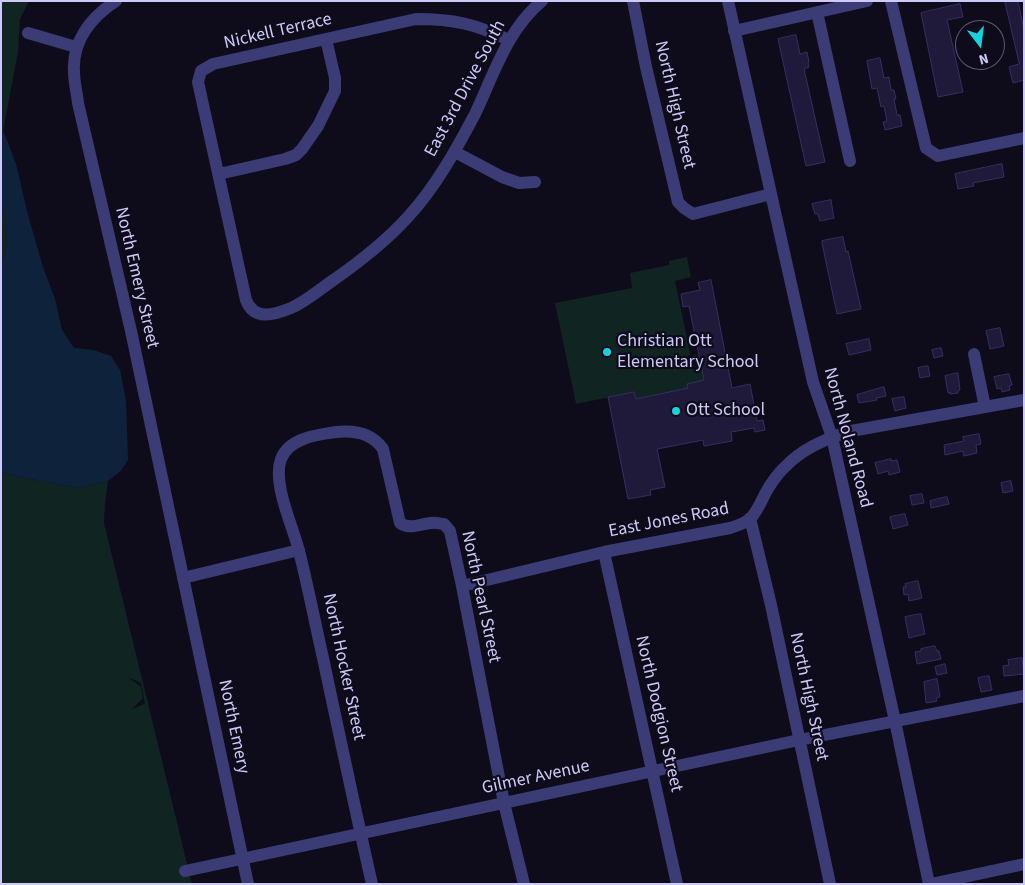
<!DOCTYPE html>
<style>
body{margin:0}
#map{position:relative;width:1025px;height:885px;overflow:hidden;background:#0e0c1a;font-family:"Source Sans 3",sans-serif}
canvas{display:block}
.frame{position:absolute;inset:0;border:2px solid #cdcafa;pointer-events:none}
.north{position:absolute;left:955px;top:20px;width:50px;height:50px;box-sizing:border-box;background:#0e0c1a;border:1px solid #5a5874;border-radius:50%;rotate:165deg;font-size:14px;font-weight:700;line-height:20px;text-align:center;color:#cdcafa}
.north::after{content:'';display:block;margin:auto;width:18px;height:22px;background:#13d4de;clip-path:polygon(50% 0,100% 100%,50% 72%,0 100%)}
</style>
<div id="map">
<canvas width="1025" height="885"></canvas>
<div class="frame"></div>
<div class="north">N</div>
</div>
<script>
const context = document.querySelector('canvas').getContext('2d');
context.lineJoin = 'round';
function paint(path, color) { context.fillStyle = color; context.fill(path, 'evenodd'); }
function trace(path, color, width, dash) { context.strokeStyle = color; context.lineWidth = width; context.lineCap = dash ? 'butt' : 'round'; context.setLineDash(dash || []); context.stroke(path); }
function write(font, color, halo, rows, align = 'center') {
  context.font = font + ' "Source Sans 3",sans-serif'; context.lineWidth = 4.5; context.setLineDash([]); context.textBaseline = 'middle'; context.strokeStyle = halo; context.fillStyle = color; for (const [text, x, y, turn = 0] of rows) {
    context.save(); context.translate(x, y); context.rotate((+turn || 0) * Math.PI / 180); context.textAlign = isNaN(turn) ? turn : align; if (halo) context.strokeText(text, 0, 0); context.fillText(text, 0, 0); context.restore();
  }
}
paint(new Path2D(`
 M1,1H29L20,19L18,52L1,142Z
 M1,204L6,221L7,246L1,265Z
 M687,257L691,277L675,281L694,372L702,371L704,380L687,384L688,388L636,399L634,392L576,404L555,303L632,288L630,273L669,265V261Z
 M1,472L15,476L78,488L108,481L105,503L104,523L192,884H1ZM128,677L141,683L145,704L132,709L143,698L141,687Z`), '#102422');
paint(new Path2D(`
 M3,130L16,164L28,215L43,267L55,299L62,330L74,348L93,350L111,356L120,370L126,401L128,460L121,471L108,481L78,488L15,476L1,472V265L7,246L6,221L1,204V142Z`), '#0f223c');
const building = new Path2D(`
 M1005,1H1018L1024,30V80L1013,83L1009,67L1019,64Z
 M960,4L963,17L947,20L963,92L938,97L921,13Z
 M796,35L800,54L807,52L809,62L808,63L809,67L804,69L825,162L806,166L778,39Z
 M880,58L884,78L889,77L891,90H894L896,99H894L897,115H900L902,126L885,130L883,122L887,121L884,106L881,107L877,88L872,89L867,61Z
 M1002,164L1004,177L973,183L974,186L958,189L955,174Z
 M831,200L834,218L820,221L818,214H815L812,204Z
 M843,237L846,252L848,251L861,309L837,314L822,243V241Z
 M711,280L732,388L750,384L757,421L763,420L765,430L755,432L754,428L731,432L732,441L704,446L703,440L657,449L665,487L650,490L651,495L628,499L608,397L634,392L636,399L688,388L687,384L704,380L689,306L683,307L681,294L700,290L698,283Z
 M1000,328L1004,346L990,349L986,331Z
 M869,339L871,350L849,355L846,344Z
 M941,348L943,356L934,358L932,350Z
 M928,366L930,376L920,378L918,368Z
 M958,373L960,390L958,391V393L950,394V392L948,393L945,376Z
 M1009,374L1012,385L1009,386L1010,390L1002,392L1001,388L997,389L994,377Z
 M884,387L886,396L876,398L877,400L859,403L857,395Z
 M904,397L906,408L895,411L892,399Z
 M979,434L981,444L976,445L977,453L964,456L963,451L945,455L944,445L964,441L963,437Z
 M891,459V461L897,460L900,472L889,475L888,471L878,474L875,463Z
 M1011,481L1013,491L1003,493L1001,483Z
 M922,494L924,503L912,505L910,496Z
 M947,497L949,504L931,508L930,501Z
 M905,514L908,525L893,529L890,517Z
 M918,581L922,598L909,601L908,594L904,595L903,587H906L905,584Z
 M921,614L925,634L909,638L905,617Z
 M935,646L937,651H939L941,659L917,664L915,652L921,651V649Z
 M1022,658L1024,674L1004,676L1003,666L1009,665L1008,660Z
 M945,664L947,673L937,675L935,667Z
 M989,676L992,690L981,692L978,678Z
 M937,679L940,697L936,698L937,701L926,703L924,682Z`);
paint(building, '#1f1a39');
trace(building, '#362e64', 1);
trace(new Path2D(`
 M116,1C91,17 72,41 74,72C74,82 77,93 78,103L131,331L248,884
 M633,1L646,67L678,202L684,208L693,214L771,194
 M728,1L813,382L832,437L895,721L929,884
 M891,1L926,148L938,156L1024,138
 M817,12L850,161
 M734,31L867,1
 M28,33L76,47
 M201,71L198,82L246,300C254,321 274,315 291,308C305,302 319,290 332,281C358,263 385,242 407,218C435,188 456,150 475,114C494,74 507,30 542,1
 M201,71L213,64L416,19C454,19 475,24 509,40
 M455,152L502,177L519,183L535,182
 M219,174L285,159L296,155L302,149L318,126L335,91V78L326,39
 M974,354L985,407
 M750,518L771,605L830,884
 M604,552L677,884
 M183,578L299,550
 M462,586L604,552L730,528C737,526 745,523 751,518C760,508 763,495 771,484C775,478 780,471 786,466C803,448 827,438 851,431L1024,400
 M185,871L799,740L1024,696
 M372,884C355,809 339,733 323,658C315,623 308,586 299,551C293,526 272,484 281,459C289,438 316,435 336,432C354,430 372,433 383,449L400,523C410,530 420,524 431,523C436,522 440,524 444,524L450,531L462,586L504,803L524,884
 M931,884L1024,864`), '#3b3c75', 12);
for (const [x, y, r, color] of [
 [607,352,5,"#13d4de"],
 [676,411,5,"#13d4de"]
]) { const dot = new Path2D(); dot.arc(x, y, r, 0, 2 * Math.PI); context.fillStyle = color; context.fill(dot); trace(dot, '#0e0c1a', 2); }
write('18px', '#cdcafa', '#0e0c1a', [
 ["Nickell Terrace",278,32,-13],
 ["East 3rd Drive South",466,89,-62],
 ["North High Street",674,105,77],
 ["North Emery Street",136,278,77],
 ["North Noland Road",847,438,75],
 ["East Jones Road",669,521,-11],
 ["North Pearl Street",480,597,78],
 ["North Hocker Street",343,667,78],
 ["North High Street",808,697,78],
 ["North Dodgion Street",658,714,77],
 ["North Emery",233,727,78],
 ["Gilmer Avenue",536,778,-12]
]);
write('18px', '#cdcafa', '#0e0c1a', [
 ["Christian Ott",617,342],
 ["Elementary School",617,363],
 ["Ott School",686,411]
], 'left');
</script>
